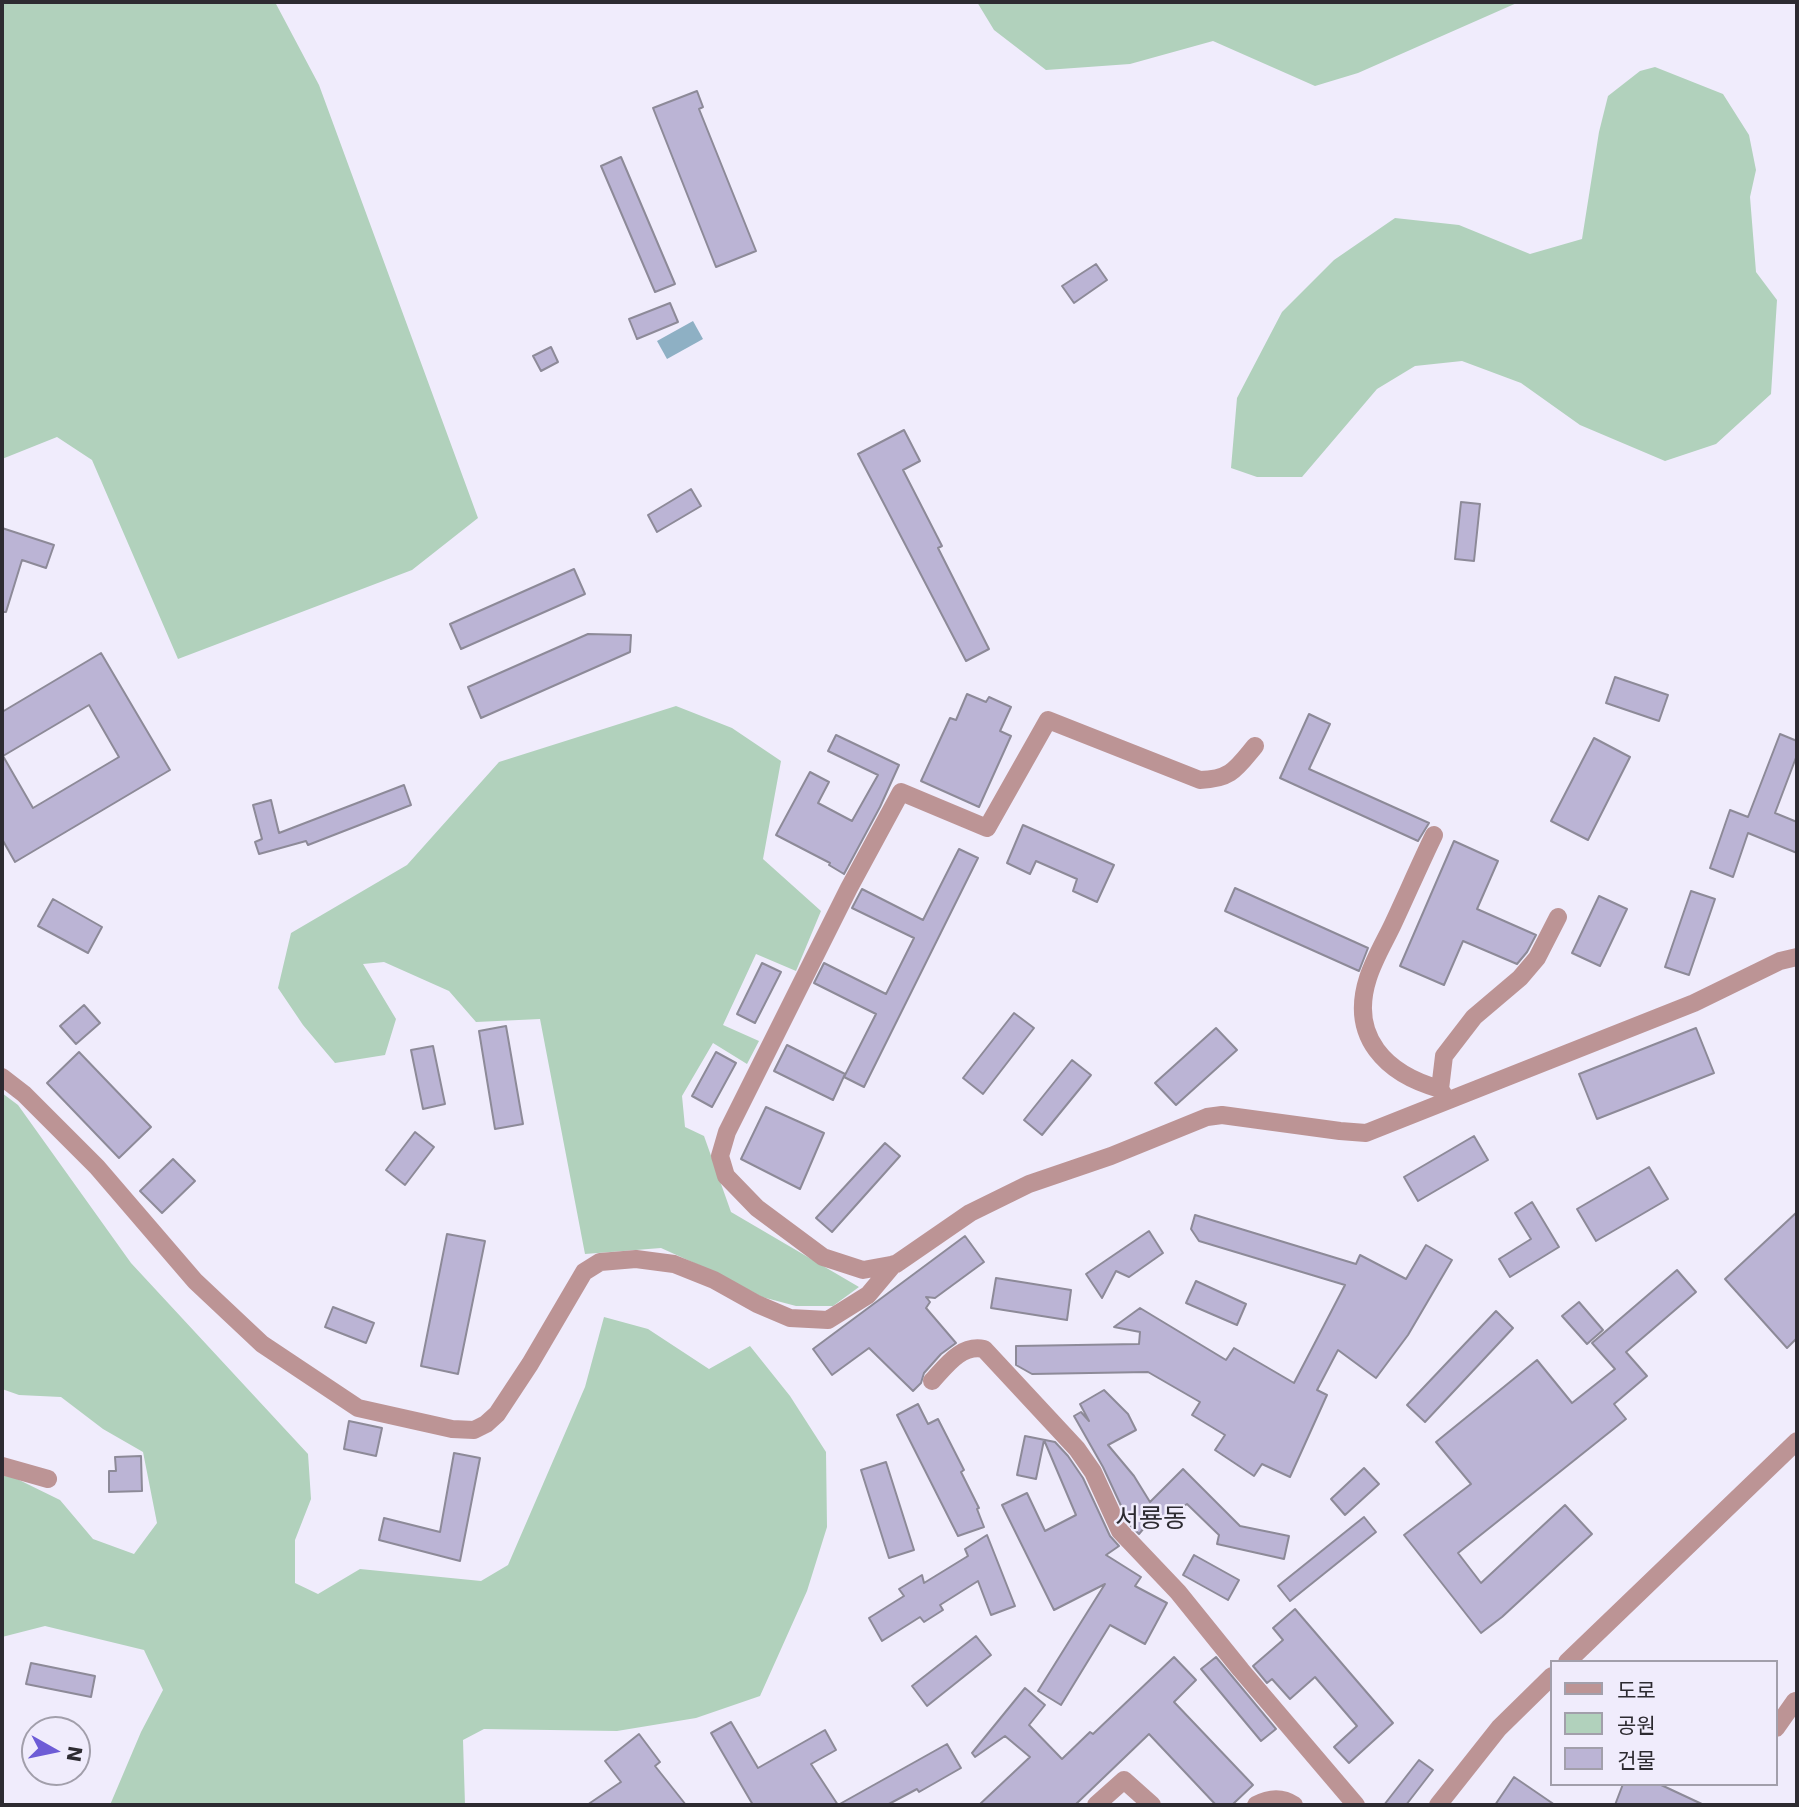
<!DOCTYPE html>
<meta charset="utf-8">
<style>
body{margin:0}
#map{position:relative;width:1799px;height:1807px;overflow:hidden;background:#f0ecfc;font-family:"DejaVu Sans","Noto Sans KR",sans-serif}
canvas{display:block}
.frame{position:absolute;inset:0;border:4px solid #2d2b31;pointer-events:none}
.legend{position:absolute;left:1550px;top:1660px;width:228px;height:126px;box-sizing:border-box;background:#f0ecfc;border:2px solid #a29fab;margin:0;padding:9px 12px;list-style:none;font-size:21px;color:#2d2b31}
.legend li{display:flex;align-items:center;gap:14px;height:35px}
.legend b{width:35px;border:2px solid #a29fab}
.north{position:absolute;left:21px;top:1716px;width:70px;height:70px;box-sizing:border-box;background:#f0ecfc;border:2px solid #a29fab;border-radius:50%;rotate:99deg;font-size:19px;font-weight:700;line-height:28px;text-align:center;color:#2d2b31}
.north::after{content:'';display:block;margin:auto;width:24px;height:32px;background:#6d5cd6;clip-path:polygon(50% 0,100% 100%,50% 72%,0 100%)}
</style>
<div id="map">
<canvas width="1799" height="1807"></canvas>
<div class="frame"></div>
<ul class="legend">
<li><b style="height:9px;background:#bc9495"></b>도로</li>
<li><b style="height:19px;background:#b1d1bc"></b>공원</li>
<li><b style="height:19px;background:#bbb4d5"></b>건물</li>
</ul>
<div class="north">N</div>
</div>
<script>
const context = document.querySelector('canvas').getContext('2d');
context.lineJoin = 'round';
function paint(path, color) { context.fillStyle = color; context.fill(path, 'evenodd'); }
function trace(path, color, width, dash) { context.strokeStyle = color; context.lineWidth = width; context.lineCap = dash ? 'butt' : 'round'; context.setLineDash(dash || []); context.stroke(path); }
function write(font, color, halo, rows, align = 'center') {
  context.font = font + ' "DejaVu Sans","Noto Sans KR",sans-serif'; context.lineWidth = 5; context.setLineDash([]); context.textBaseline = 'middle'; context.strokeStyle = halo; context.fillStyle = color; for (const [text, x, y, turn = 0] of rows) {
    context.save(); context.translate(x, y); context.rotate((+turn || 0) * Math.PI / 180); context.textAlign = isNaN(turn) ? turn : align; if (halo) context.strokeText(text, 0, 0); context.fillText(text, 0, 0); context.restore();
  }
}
paint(new Path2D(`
 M2,2H275L319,85L478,518L412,570L178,659L92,460L57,437L2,459Z
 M977,2H1519L1358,73L1315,86L1213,41L1130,64L1046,70L994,30Z
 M1655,67L1723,94L1749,135L1756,170L1750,197L1756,272L1777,300L1771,394L1716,444L1665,461L1580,425L1521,383L1462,361L1415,366L1377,389L1302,477H1257L1231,468L1237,398L1282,312L1334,260L1395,218L1459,225L1530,254L1582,239L1599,132L1608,96L1640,71Z
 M676,706L732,728L781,761L763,859L821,911L796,971L756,954L723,1025L759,1041L747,1064L713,1043L682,1096L685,1127L704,1136L731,1212L859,1287L833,1306H796L762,1297L723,1276L661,1248L585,1254L540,1019L476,1022L449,991L384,962L363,964L396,1019L385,1055L335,1063L303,1025L278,988L291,933L407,865L499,762Z
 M2,1093L18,1105L131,1263L308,1454L311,1499L295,1540V1583L318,1594L360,1569L481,1581L508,1565L585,1387L604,1317L648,1329L709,1369L750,1346L790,1396L826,1452L827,1527L807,1591L760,1696L696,1718L617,1731L484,1729L463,1740L465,1805H110L141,1732L163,1690L144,1650L45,1626L2,1637V1474L13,1477L60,1500L93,1539L134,1554L157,1523L143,1452L103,1429L61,1397L19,1395L2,1389Z`), '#b1d1bc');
paint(new Path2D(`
 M693,321L703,339L667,359L657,341Z`), '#8eb0c4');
const building = new Path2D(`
 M697,91L703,107L699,109L756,251L716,267L653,108Z
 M621,157L675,284L655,292L601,166Z
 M1096,264L1107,280L1074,303L1062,286Z
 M670,303L678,322L637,339L629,319Z
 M551,347L558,362L541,371L533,356Z
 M904,430L920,461L903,470L942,546L938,548L989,649L966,661L858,454Z
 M691,489L701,506L657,532L648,515Z
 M1461,502L1480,504L1474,561L1455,559Z
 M2,528L54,545L46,568L22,560L6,612H2Z
 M574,569L585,594L461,649L450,624Z
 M588,634L631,635L630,652L481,718L468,687Z
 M101,653L170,770L15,862L2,839V712ZM89,705L119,757L33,808L3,756Z
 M1615,677L1668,695L1659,721L1606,703Z
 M967,694L986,702L989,697L1011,707L1000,731L1011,736L979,807L921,781L950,718L956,720Z
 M1309,714L1330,724L1309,769L1429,823L1418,841L1280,778Z
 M1780,734L1797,741V755L1775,813L1797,822V853L1748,833L1733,877L1710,868L1730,810L1748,817Z
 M836,735L899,765L880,807L844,874L829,865L830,863L776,835L810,772L829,782L818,803L852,821L878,775L828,751Z
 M1594,738L1630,757L1588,840L1551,821Z
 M404,785L411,805L308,845L306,841L259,854L255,842L262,839L253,805L271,800L279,833Z
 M1023,825L1114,865L1097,902L1073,891L1077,879L1036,861L1030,874L1007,863Z
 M1454,841L1498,861L1477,909L1536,935L1527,952L1517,964L1463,941L1444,985L1400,966Z
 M959,849L978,858L864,1087L844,1077L876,1014L814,983L824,963L886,994L914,938L852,908L862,889L923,920Z
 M1235,888L1368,948L1359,971L1225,911Z
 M1691,891L1715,899L1689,975L1665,967Z
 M1599,896L1627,909L1600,966L1572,953Z
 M53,899L102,927L88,953L38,926Z
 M762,963L781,972L755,1023L737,1014Z
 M84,1005L100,1023L76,1044L60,1026Z
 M1014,1013L1034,1028L983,1094L963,1078Z
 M506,1026L523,1124L495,1129L479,1031Z
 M1216,1028L1237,1050L1176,1105L1155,1083Z
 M1696,1028L1714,1073L1597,1119L1579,1074Z
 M787,1045L845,1074L833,1100L774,1071Z
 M433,1046L445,1104L423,1109L411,1050Z
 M79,1052L151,1127L119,1158L47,1083Z
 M716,1052L736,1063L712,1107L692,1096Z
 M1072,1060L1091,1075L1042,1135L1024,1120Z
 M766,1107L824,1133L800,1189L741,1159Z
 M415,1132L434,1147L405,1185L386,1170Z
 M1474,1136L1488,1160L1418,1201L1404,1177Z
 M885,1143L900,1156L832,1232L816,1218Z
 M173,1159L195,1181L162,1213L140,1191Z
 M1649,1167L1668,1199L1596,1241L1577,1209Z
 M1532,1202L1559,1247L1510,1277L1499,1259L1531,1239L1515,1213Z
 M1797,1212V1338L1787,1348L1725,1279Z
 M1195,1215L1356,1264L1360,1255L1406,1279L1426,1245L1452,1260L1408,1335L1376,1378L1338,1350L1317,1390L1327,1395L1290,1477L1262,1464L1254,1476L1215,1450L1225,1435L1192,1415L1200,1402L1148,1372L1032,1374L1016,1365V1346L1139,1344L1140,1332L1114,1327L1140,1308L1226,1360L1234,1348L1294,1383L1345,1285L1199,1241L1191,1229Z
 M1149,1231L1163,1253L1129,1277L1116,1271L1102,1298L1086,1274Z
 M447,1234L485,1241L458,1374L421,1366Z
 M965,1236L984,1262L935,1298L926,1297L930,1302L926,1308L956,1343L941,1354L924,1373L921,1383L913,1391L869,1348L832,1375L813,1349Z
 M1677,1270L1696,1292L1626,1352L1647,1376L1614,1404L1626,1419L1458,1553L1481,1583L1565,1505L1592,1534L1502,1617L1481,1633L1404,1535L1471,1484L1436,1442L1537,1360L1572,1403L1615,1369L1592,1343Z
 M996,1278L1071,1290L1067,1320L991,1308Z
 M1196,1281L1246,1304L1237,1325L1186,1303Z
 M1579,1302L1603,1330L1587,1344L1562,1316Z
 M333,1307L374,1323L366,1343L325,1327Z
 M1496,1311L1513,1328L1425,1422L1407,1405Z
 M1104,1390L1128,1414L1136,1430L1108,1445L1134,1476L1150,1502L1183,1469L1240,1526L1289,1536L1284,1559L1217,1544L1219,1535L1187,1504L1146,1529L1144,1528L1139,1534L1130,1525L1103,1467L1074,1416L1081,1412L1089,1421L1080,1404Z
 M918,1404L928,1424L938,1419L964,1470L961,1472L979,1508L977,1509L984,1527L958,1536L897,1415Z
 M349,1421L382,1428L376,1456L344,1449Z
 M1025,1436L1055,1442L1068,1456L1083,1478L1110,1536L1119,1546L1106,1555L1141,1577L1135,1586L1167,1603L1145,1644L1110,1625L1061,1705L1038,1691L1105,1584L1054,1610L1002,1505L1027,1493L1045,1531L1076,1515L1044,1440L1036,1479L1017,1475Z
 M454,1453L480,1458L460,1561L379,1540L384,1518L440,1532Z
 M141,1456L142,1491L109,1492V1471H116L115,1457Z
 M886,1462L914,1550L889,1558L861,1470Z
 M1364,1468L1379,1484L1345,1515L1331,1499Z
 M1364,1517L1376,1532L1290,1601L1278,1586Z
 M987,1535L1015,1606L991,1615L978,1581L940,1605L943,1610L924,1622L920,1617L882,1641L869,1618L904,1596L899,1589L922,1575L924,1583L968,1556L965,1549Z
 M1194,1555L1239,1580L1228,1600L1183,1575Z
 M1295,1609L1393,1723L1349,1763L1334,1747L1357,1726L1315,1677L1290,1699L1272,1679L1267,1683L1253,1666L1283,1640L1273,1628Z
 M976,1636L991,1655L927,1706L912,1686Z
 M1174,1657L1196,1680L1174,1702L1253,1785L1232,1805H1216L1149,1734L1075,1805H979L1030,1757L1005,1736L975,1757L972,1753L1025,1688L1045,1705L1029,1725L1062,1759L1090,1732L1093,1734Z
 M1216,1657L1276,1729L1261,1741L1201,1669Z
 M31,1663L95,1676L91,1697L26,1684Z
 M731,1722L758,1768L825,1730L836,1750L811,1764L838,1805H753L711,1733Z
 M639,1734L660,1762L655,1766L686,1805H587L621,1782L605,1761Z
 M947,1744L961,1768L919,1792L917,1789L887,1805H838Z
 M1419,1760L1433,1770L1406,1805H1384Z
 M1514,1777L1555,1805H1495Z
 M1623,1784H1659L1704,1805H1615Z`);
paint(building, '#bbb4d5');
trace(building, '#8d8a98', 2);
trace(new Path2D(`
 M1255,746C1236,769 1231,779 1200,780L1048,720L987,828L901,792L849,888L727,1132L720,1156L726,1176L757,1208L823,1257L863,1270L896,1264L970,1213L1029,1184L1111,1156L1207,1117L1222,1115L1340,1131L1366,1133L1694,1003L1780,961L1797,957
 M1434,835C1420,864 1407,894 1393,924C1385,941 1374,959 1368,978C1349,1037 1386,1074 1440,1089L1447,1100
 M2,1077L24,1094L97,1167L195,1281L262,1344L358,1408L452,1429L474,1430L486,1424L497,1414L530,1364L584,1272L600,1262L636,1259L674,1264L714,1280L757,1304L790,1318L828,1320L868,1295L894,1264
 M1440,1089L1444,1056L1474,1017L1520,978L1537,958L1558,917
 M932,1381C946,1366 961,1344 984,1349L1077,1449L1093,1472L1120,1531L1178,1592L1241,1670L1356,1805
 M2,1466L48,1479
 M1567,1662L1797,1441
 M1776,1728L1795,1701
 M1096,1805L1124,1780L1152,1805
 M1256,1805C1269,1798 1282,1797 1294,1805
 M1438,1805L1499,1728L1552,1676`), '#bc9495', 18);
write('26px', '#2d2b31', '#f0ecfc', [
 ["서룡동",1151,1520]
]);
</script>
